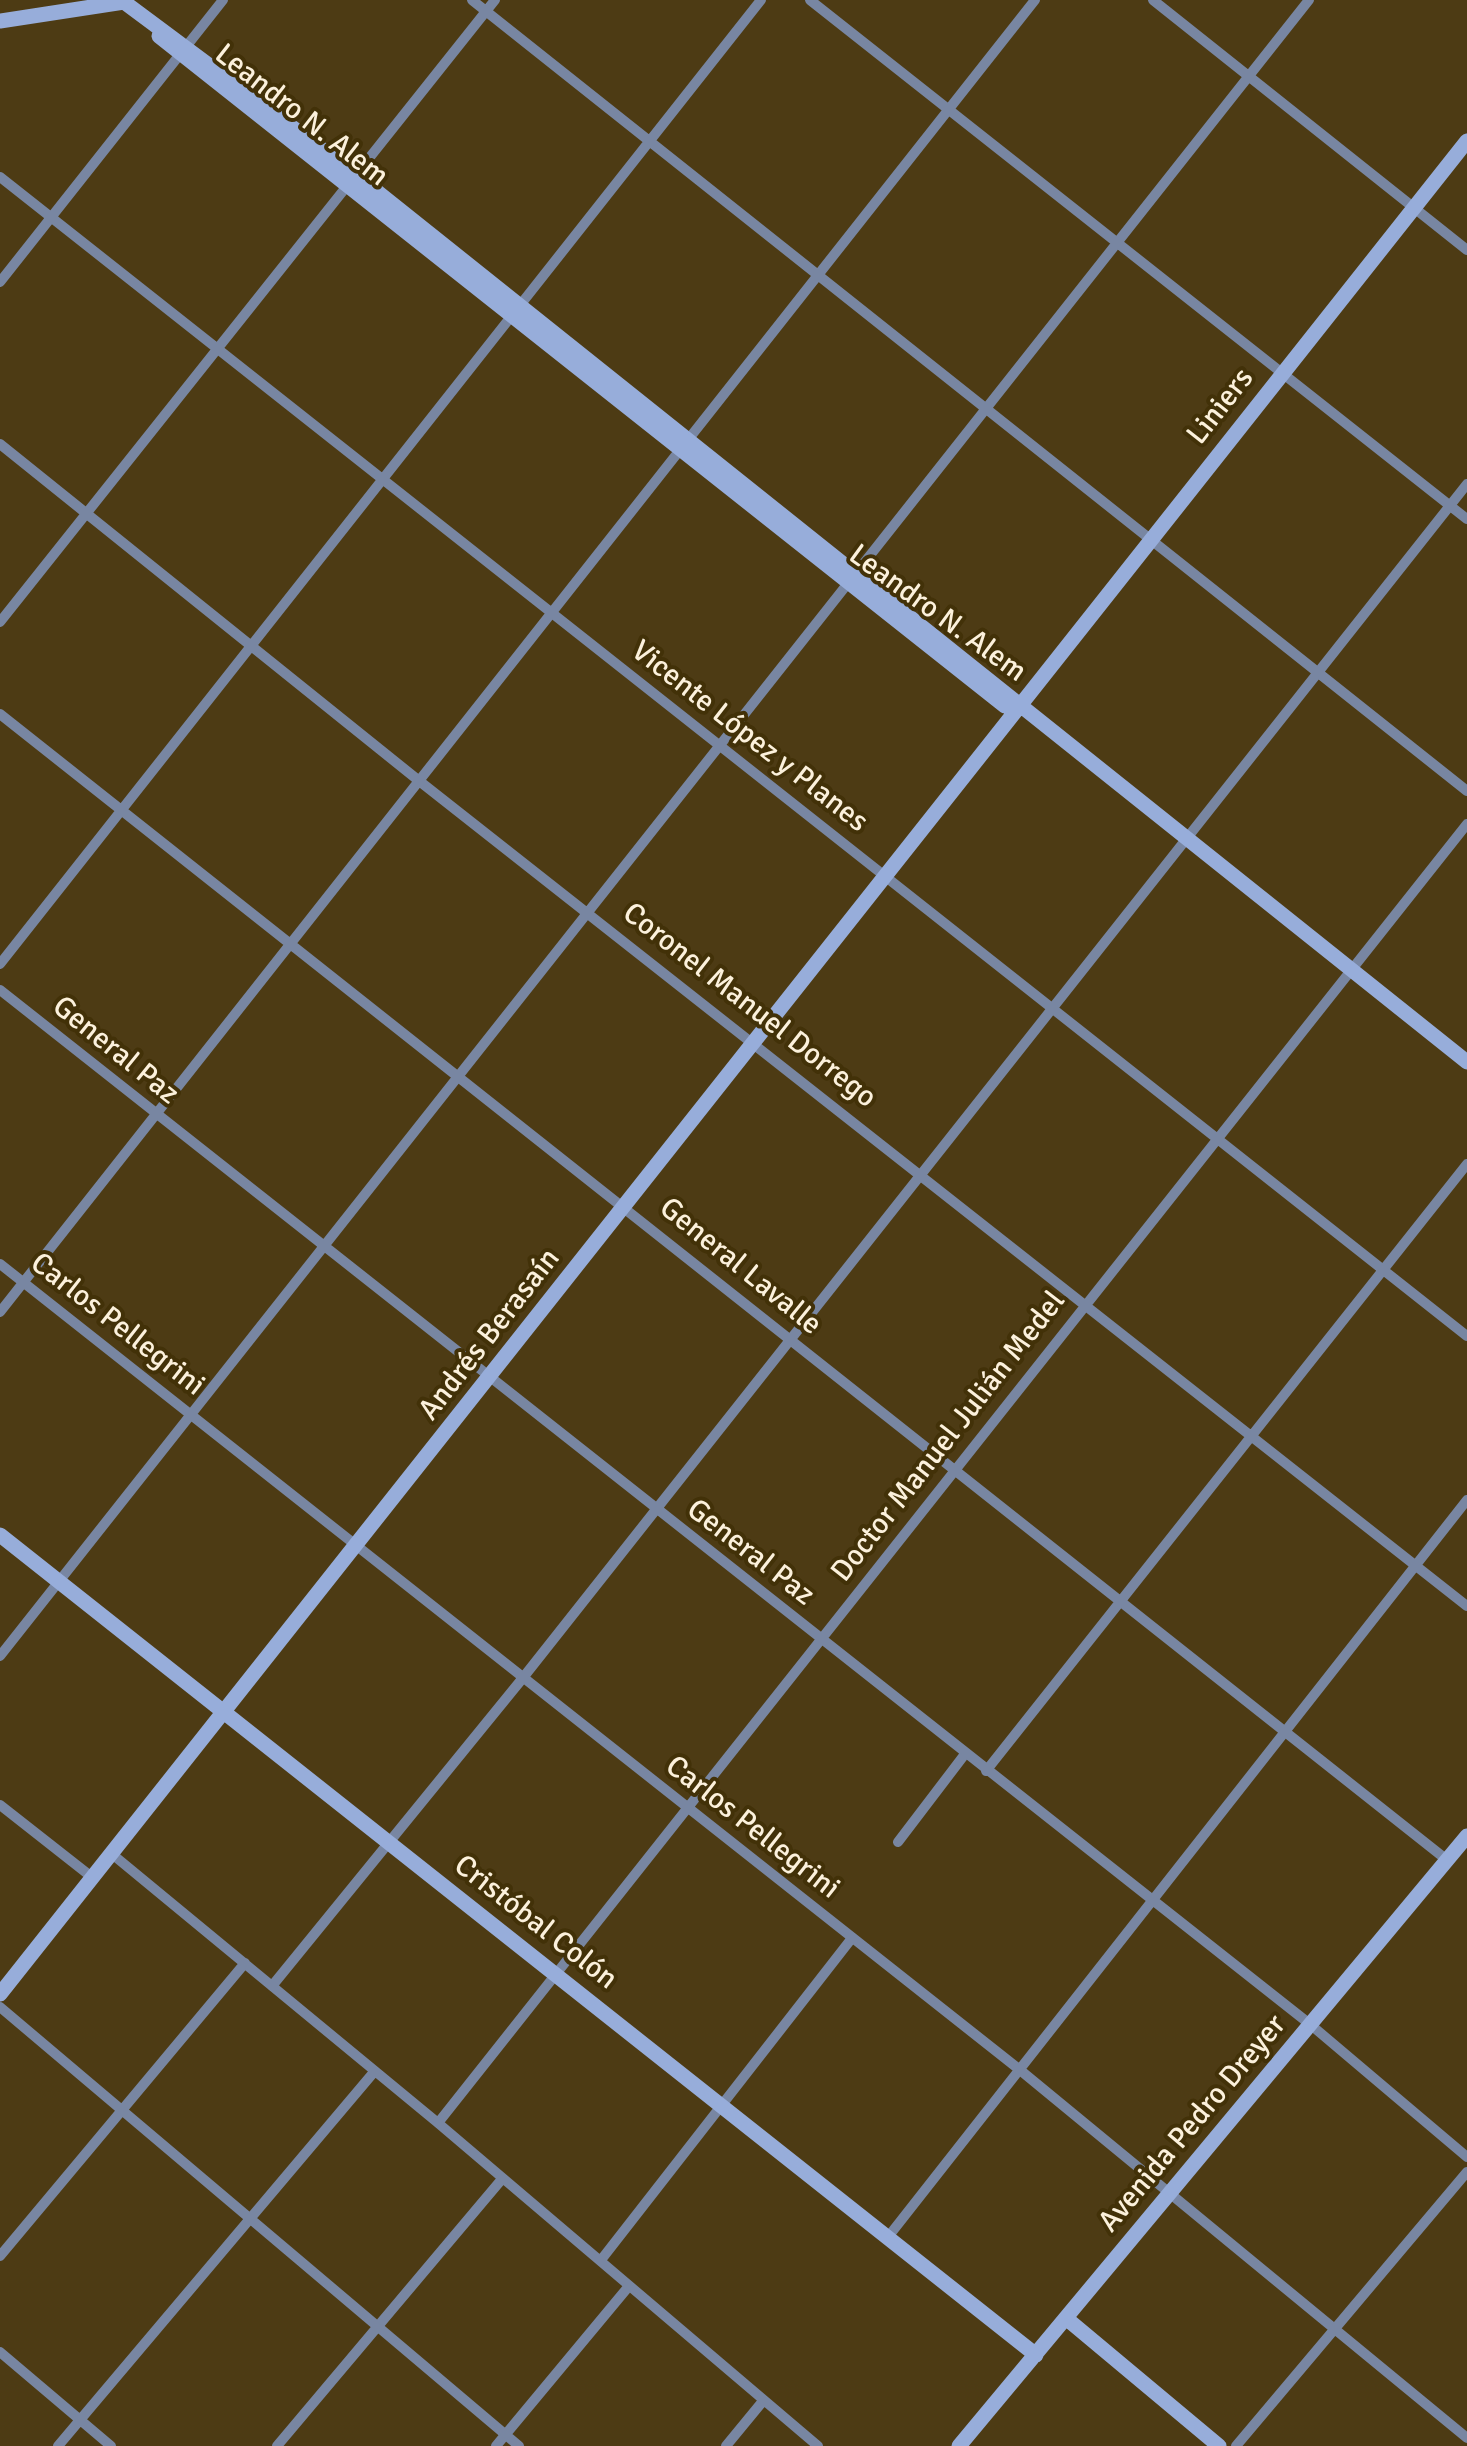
<!DOCTYPE html>
<meta charset="utf-8">
<style>
body{margin:0}
canvas{display:block;background:#4d3b14}
</style>
<canvas width="1467" height="2446"></canvas>
<script>
const context = document.querySelector('canvas').getContext('2d');
context.lineJoin = 'round';
function trace(path, color, width, dash) { context.strokeStyle = color; context.lineWidth = width; context.lineCap = dash ? 'butt' : 'round'; context.setLineDash(dash || []); context.stroke(path); }
function write(font, color, halo, rows, align = 'center') {
  context.font = font + ' Signika,sans-serif'; context.lineWidth = 8; context.setLineDash([]); context.textBaseline = 'middle'; context.strokeStyle = halo; context.fillStyle = color; for (const [text, x, y, turn = 0] of rows) {
    context.save(); context.translate(x, y); context.rotate((+turn || 0) * Math.PI / 180); context.textAlign = isNaN(turn) ? turn : align; if (halo) context.strokeText(text, 0, 0); context.fillText(text, 0, 0); context.restore();
  }
}
trace(new Path2D(`
 M472,0L1467,791
 M810,0L1467,519
 M1153,0L1467,250
 M0,177L1467,1336
 M0,282L223,0
 M0,444L418,780L1467,1606
 M0,622L495,0
 M0,714L1447,1860
 M0,964L761,0
 M0,990L1311,2025L1467,2157
 M0,1264L1020,2070L1467,2438
 M0,1312L1035,0
 M0,1656L1309,0
 M986,1771L1467,1164
 M0,1805L93,1878
 M898,1842L965,1754
 M112,1854L438,2123L818,2446
 M272,1986L522,1679L1467,484
 M0,2007L519,2446
 M438,2123L1467,824
 M888,2237L1467,1500
 M0,2256L245,1963
 M601,2260L852,1938
 M0,2352L111,2446
 M58,2446L374,2072
 M277,2446L502,2179
 M496,2446L629,2286
 M726,2446L763,2401
 M1236,2446L1467,2172`), '#7886a2', 10);
trace(new Path2D(`
 M124,2L355,174L1467,1062
 M0,21L124,2
 M159,36L1005,706L1018,707
 M0,1535L1036,2355
 M0,1994L1467,141
 M1067,2319L1219,2446
 M959,2446L1467,1836`), '#97adda', 15);
write('30px', '#fcf1dc', '#423108', [
 ["Leandro N. Alem",301,116,38],
 ["Liniers",1221,407,-52],
 ["Leandro N. Alem",937,614,36],
 ["Vicente López y Planes",749,737,38],
 ["Coronel Manuel Dorrego",749,1006,38],
 ["General Paz",115,1051,39],
 ["General Lavalle",740,1267,39],
 ["Carlos Pellegrini",117,1325,38],
 ["Andrés Berasaín",490,1335,-52],
 ["Doctor Manuel Julián Medel",949,1437,-52],
 ["General Paz",750,1553,38],
 ["Carlos Pellegrini",752,1828,38],
 ["Cristóbal Colón",535,1923,38],
 ["Avenida Pedro Dreyer",1193,2124,-50]
]);
</script>
